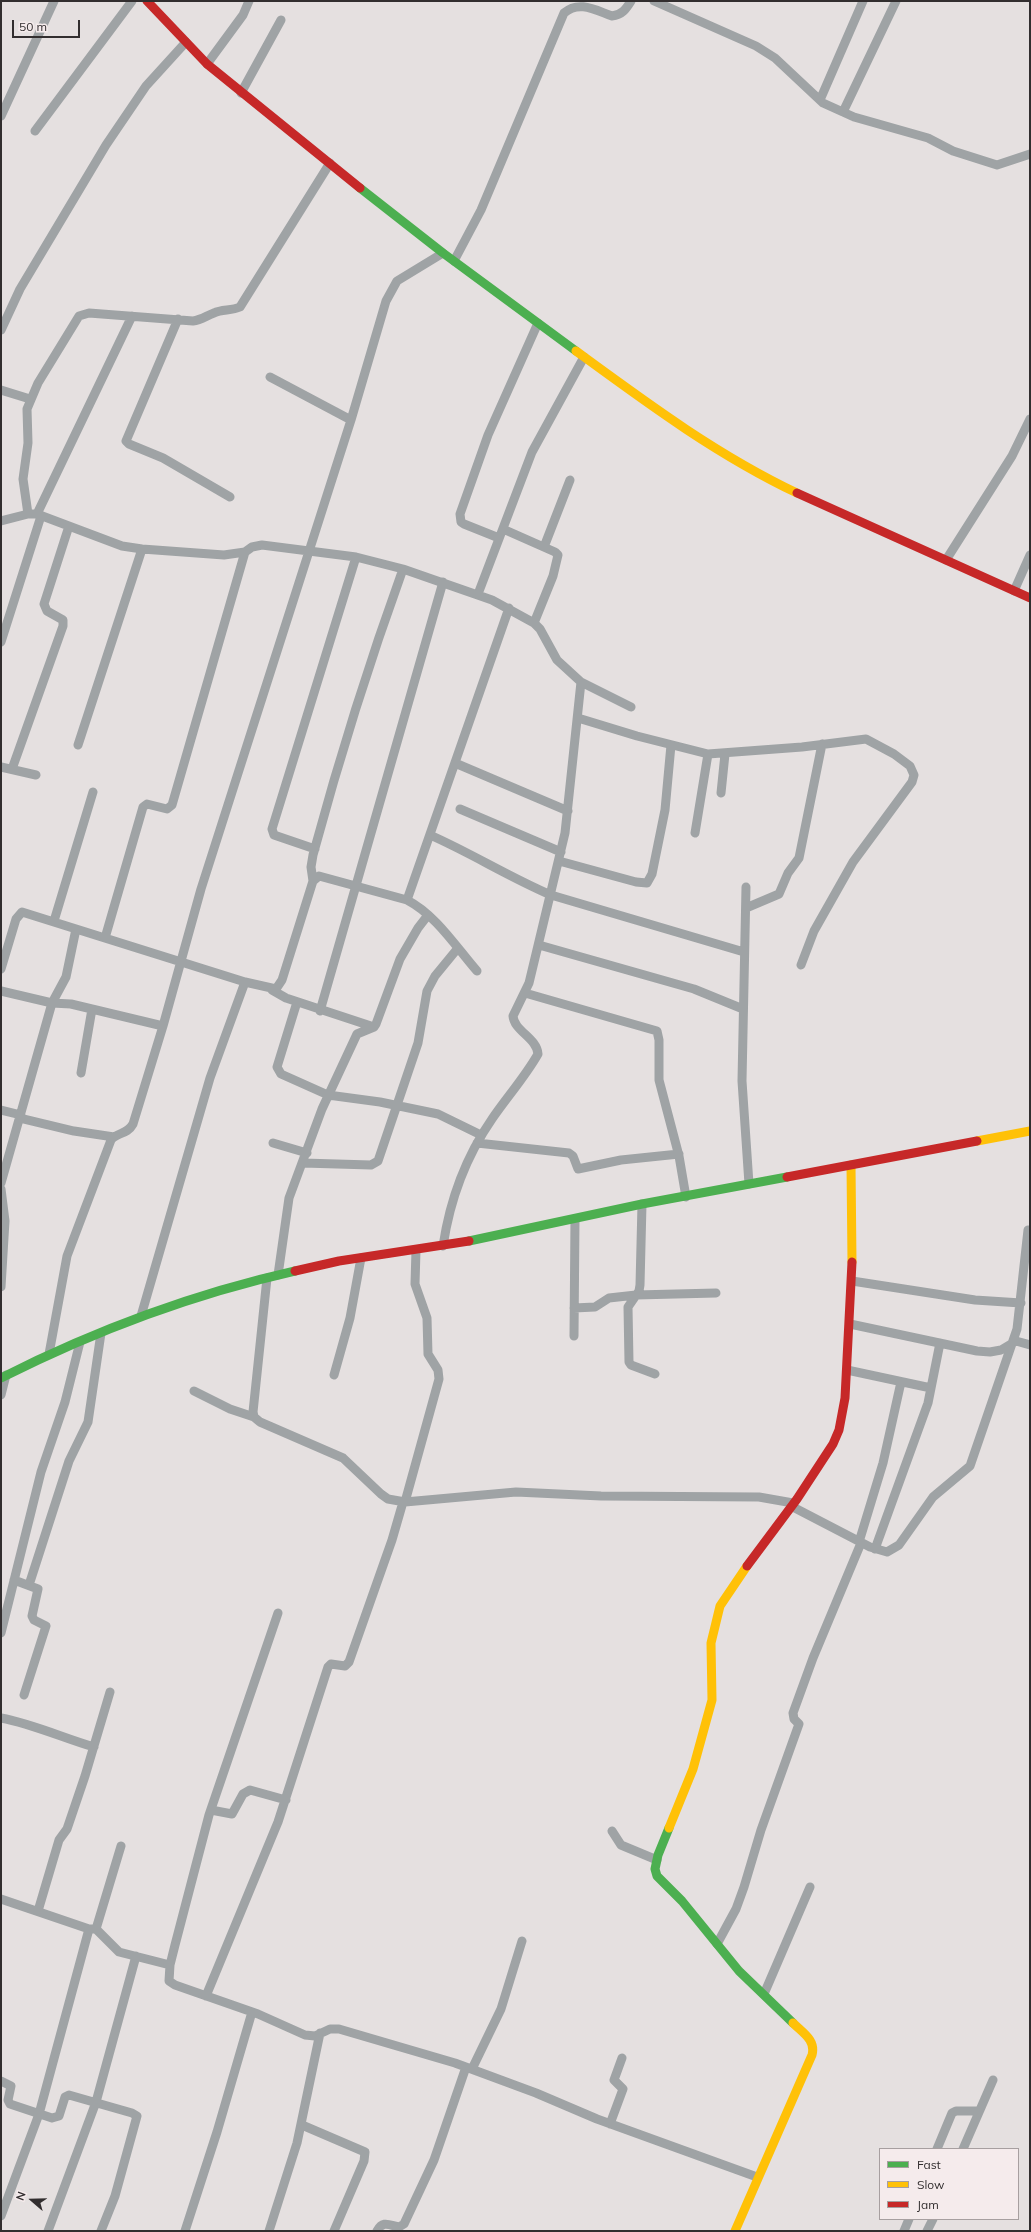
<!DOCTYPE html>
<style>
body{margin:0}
#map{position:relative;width:1031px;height:2232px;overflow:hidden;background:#e5e0e0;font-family:Mulish,sans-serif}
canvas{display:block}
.frame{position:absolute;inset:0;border:2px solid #322e2f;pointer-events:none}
.legend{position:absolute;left:879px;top:2148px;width:140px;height:72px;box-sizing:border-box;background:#f5ebec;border:1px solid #a79fa0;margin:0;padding:5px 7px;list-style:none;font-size:12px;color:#322e2f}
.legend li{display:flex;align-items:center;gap:8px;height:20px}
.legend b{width:20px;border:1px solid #a79fa0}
.north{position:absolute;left:12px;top:2180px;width:40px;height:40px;-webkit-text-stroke:3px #f5ebec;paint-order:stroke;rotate:290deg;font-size:11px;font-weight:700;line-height:16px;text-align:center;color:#322e2f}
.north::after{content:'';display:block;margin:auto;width:14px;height:18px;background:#322e2f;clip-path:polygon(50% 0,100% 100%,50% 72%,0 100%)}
.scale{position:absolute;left:12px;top:20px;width:68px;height:18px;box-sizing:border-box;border:2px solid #322e2f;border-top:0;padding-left:5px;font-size:12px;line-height:14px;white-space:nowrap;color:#322e2f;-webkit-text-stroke:3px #f5ebec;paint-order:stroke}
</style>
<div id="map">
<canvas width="1031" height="2232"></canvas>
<div class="frame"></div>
<ul class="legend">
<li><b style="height:5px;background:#4caf50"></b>Fast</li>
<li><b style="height:5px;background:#ffc107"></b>Slow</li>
<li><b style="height:5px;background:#c62828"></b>Jam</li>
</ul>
<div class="north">N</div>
<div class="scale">50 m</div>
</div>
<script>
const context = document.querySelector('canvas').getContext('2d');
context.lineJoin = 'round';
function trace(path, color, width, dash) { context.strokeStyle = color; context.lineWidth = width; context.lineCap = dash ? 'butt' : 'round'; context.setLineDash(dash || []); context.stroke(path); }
trace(new Path2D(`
 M654,1L756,46L775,58L823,103L854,117L928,138L953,151L997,165L1030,154
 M207,64L243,15L249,1
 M241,93L281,20
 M820,100L863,1
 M843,112L896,1
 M1,116L54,1
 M35,131L132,1
 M454,261L481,210L564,13C579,0 595,10 612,16C622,15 626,9 631,1
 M178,319L126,441L129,444L163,458L230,497
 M1,330L20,289L106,145L146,86L186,42
 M270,377L351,420
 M1,390L30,399
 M28,514L23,479L28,443L27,409L38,383L79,316L89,313L193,321C201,320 206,316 214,313C222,309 231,311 240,307L330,163
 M37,514L132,316
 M1,521L28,514H37L122,546L142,549L224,555L245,552L252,547L262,545L356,557L403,569L492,600L534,623L540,629L557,660L581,682L631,707
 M503,529L555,552L558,555L553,576L534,623
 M499,538L464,524L461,522L460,514L488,435L538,323
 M544,547L570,480
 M946,560L1012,456L1030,419
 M1014,591L1030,555
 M478,594L532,452L584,357
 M1,642L41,516
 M578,718L637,736L708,754L802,747L866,739L894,754L910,766L914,775L912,782L853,862L814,931L801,965
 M78,745L142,549
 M455,763L568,811
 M1,767L36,775
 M12,769L63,626V620L47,611L44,604L69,526
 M721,793L725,754
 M460,809L561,852
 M695,833L708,754
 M430,835C471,853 509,877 551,895L744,952
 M315,849L274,835L272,829L356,557
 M559,861L636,882L647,883L652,874L665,810L671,745
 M313,881L311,867L313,855C339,759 369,663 403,569
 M746,887L742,1081L749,1184
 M407,900L509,608
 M746,908L779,894L788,873L799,858L822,744
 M54,921L93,792
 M105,938L143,807L147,804L167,809L172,805L245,552
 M539,945L694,989L743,1009
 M1,969L16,919L22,912L245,982L276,989L282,980L313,881L319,876L407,900C436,915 456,947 477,971
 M272,990L286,998L374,1027
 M1,991L52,1003L71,1004L163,1026L201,889L351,420L386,301L397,281L443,253
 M525,993L657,1031L659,1040V1080L679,1156L686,1197
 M297,1002L277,1067L281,1074L328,1095L380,1102L438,1114L481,1135
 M320,1011L443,582
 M81,1073L92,1009
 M1,1110L21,1115
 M20,1118L74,1131L114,1137
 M273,1143L307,1153
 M477,1143L569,1153L573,1156L578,1169L621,1160L679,1154
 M303,1163L371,1165L378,1161L418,1043L427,991L435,976L458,948
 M1,1183L52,1003L66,977L76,929
 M1,1189L5,1221L1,1287
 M642,1204L640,1285L639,1291L628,1307L629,1362L631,1365L655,1374
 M443,1246C450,1199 465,1158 492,1119C507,1097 525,1077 538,1054C537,1038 514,1031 513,1016L529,983L565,833L581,682
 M278,1275L289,1198L322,1109L357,1034L374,1027L376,1024L400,959L418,928L428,915
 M267,1278L253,1412L254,1417L260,1422L343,1458L381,1494L388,1499L405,1502L516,1492L601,1496L759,1497L793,1503
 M852,1281L975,1300L1021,1303
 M574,1308L595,1307L609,1298L636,1295L716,1293
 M141,1316L210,1078L245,982
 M850,1324L977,1351L990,1352L1001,1350L1016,1341L1030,1345
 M574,1336L575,1219
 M49,1354L67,1256L111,1140C117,1132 127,1135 133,1124L163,1026
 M847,1370L931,1388
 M334,1375L350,1318L361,1258
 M194,1391L230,1409L254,1417
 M1,1395L6,1375
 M405,1502L439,1379L438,1370L428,1354L427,1318L415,1284L416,1250
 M791,1506L870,1547L887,1552L899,1545L933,1497L970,1466L1017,1329L1028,1230
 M859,1542L883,1463L901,1382
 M875,1549L928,1403L940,1343
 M14,1580L38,1589L32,1616L34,1620L46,1626L24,1695
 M29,1585L69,1461L88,1422L101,1333
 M278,1613L209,1815L175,1945L170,1965L169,1981L175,1985L258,2014L305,2035L315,2036L330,2029H339L455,2063L536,2093L597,2119L757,2177
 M1,1633L41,1472L65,1402L80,1342
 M1,1718C33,1724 63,1738 94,1747
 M211,1810L232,1814L243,1794L250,1790L286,1800
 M612,1831L621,1845L657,1860
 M1,1899L89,1929H96L121,1846
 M38,1911L59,1840L67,1829L85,1776L110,1692
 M96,1929L119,1952L170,1965
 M717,1944L736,1909L744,1887L761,1830L799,1724L794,1719L793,1713L813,1658L861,1543
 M764,1994L810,1887
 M206,1996L278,1822L328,1667L331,1664L345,1666L349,1662L392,1540L403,1502
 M472,2069L501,2009L522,1941
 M1,2081L11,2086L8,2100L10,2104L52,2118L59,2116L65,2097L69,2095L132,2113L137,2116L115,2196L101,2231
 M610,2124L623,2089L614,2080L622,2058
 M302,2125L365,2152L364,2161L334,2231
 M937,2149L952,2113L956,2111H979
 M963,2149L993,2080
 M1,2216L39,2114L89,1929
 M48,2231L96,2102L136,1956
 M185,2231L217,2132L252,2012
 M269,2231L297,2143L320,2033
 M377,2231C383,2220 389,2225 399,2227L404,2224L434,2160L466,2067
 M904,2231L909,2219
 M927,2231L933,2219`), '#9fa3a5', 9);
trace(new Path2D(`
 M360,188L443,253L576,351
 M469,1241L642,1204L787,1177
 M1,1378C94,1331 193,1294 295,1271
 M669,1828L658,1855L655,1869L657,1876L682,1901L739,1971L793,2023`), '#4caf50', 9);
trace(new Path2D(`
 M576,351C647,403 717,455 797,493
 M977,1141L1030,1131
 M851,1165L852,1262
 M669,1828L693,1769L712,1700L711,1643L720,1606L747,1566
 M735,2231L812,2055C816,2040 803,2033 793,2023`), '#ffc107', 9);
trace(new Path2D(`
 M147,1L207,64L360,188
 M797,493L1030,598
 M787,1177L977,1141
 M295,1271L339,1261L469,1241
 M747,1566L797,1499L833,1444L839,1430L845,1398L852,1262`), '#c62828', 9);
</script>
